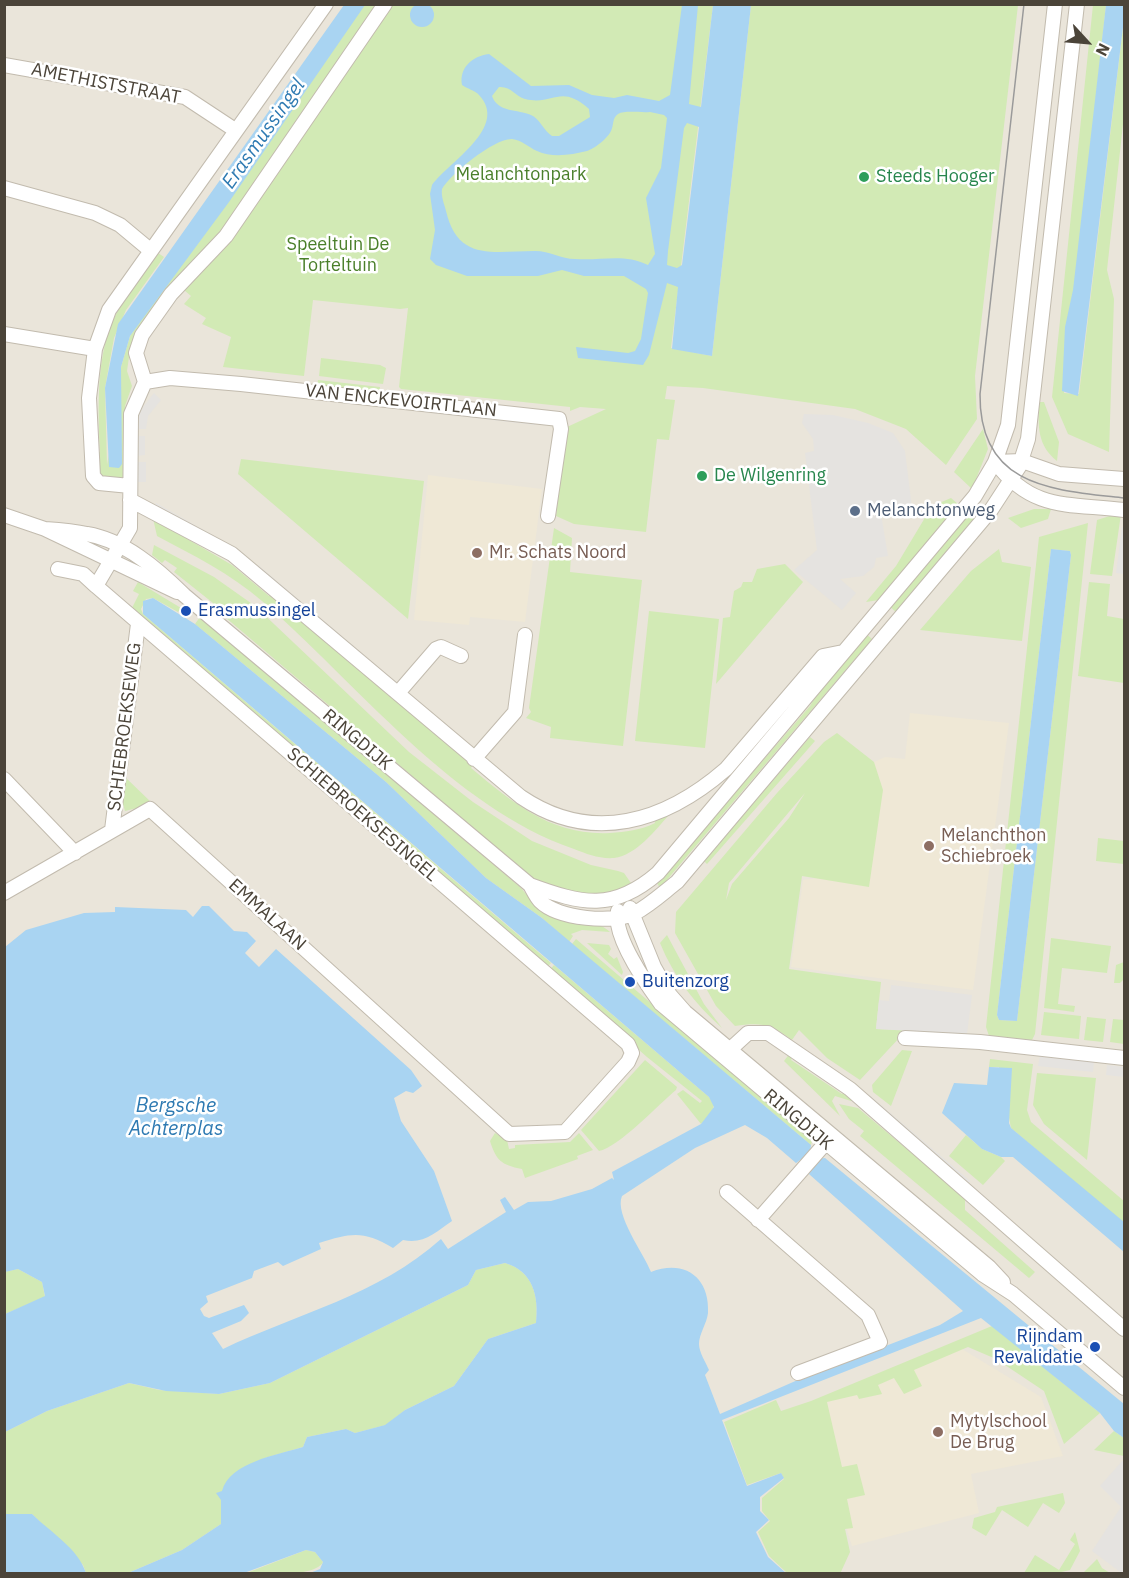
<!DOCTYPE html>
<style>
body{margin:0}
#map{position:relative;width:1129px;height:1578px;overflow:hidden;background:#f6f3ec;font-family:"IBM Plex Sans",sans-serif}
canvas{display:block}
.frame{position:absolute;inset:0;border:6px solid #4b4439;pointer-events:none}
.north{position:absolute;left:1057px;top:12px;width:60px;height:60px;-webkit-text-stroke:4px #fff;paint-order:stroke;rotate:116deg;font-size:16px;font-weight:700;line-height:24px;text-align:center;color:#4b4439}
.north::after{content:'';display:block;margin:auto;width:21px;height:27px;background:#4b4439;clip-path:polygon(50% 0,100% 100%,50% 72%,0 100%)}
</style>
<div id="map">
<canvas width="1129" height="1578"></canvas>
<div class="frame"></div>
<div class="north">N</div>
</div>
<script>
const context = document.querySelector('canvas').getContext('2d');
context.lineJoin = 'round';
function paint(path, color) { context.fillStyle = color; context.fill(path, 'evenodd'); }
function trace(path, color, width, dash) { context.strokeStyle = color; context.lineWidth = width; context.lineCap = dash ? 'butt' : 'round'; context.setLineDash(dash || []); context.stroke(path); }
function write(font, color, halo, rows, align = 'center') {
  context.font = font + ' "IBM Plex Sans",sans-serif'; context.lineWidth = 5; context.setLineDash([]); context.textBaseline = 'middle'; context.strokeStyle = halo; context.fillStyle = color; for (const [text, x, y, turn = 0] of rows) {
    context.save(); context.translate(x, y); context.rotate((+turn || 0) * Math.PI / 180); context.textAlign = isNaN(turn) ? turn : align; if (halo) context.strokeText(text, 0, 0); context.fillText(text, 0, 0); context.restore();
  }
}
paint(new Path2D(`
 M5,5H1124V1573H5Z`), '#eae5da');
paint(new Path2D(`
 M428,475L542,489L525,622L470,617L469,625L414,620Z
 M910,713L1009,723L973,990L791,967L803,880L842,875L868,774L874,762L885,757L905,759Z
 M957,1346L1041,1397L1063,1456L971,1474L979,1513L852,1546L828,1472L812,1405Z`), '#efe8d6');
paint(new Path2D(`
 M359,5H713L671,348L712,356L751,5H1018L975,376L977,419L946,465L906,429L855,409L703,388L667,386L665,399L675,400L669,440L657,439L646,532L574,524L556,516L567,427L606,409L580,407L570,411V407L401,389L399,387L408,308L400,309L313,300L304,376L223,367L231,337L202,324L206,318L184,304L191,296L184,290H170L152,308L133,339L130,350L127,371L132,386L125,406L126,473L120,480L106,481L97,472L96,453L100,452C98,412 96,360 112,323C122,298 143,275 158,253L164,257L126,310L114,338L105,388L107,465L120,393L121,367L130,336Z
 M1093,5H1106L1064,393L1079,394L1124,19V115L1107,270L1114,299L1109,452L1068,434L1052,397Z
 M321,358L380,365L386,368L383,384L319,376Z
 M318,380L380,387L379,393L317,386Z
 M1039,402H1044L1059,442L1057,461C1037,445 1038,426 1039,402Z
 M983,429L988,449L972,489L954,472Z
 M241,459L424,481L408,619L238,474Z
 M951,498L959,505L879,600L866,602L896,566L932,506Z
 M1034,509H1051L1048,519L1021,528L1008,518Z
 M967,512L975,519L896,612L888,605Z
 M152,514L158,522L232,565L269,596L273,592L474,763L471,768C513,803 552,836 610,833C625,832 641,830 655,823L654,818L670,814C655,830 637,855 614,858C599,859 587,854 574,849C452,807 357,683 262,601C231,574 193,555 157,536Z
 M1116,514H1121L1112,576L1090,574L1097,520Z
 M1088,523L1035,1034L1032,1040L989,1036L986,1027L1039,537ZM1051,549L1070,551L1071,555L1017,1021L999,1020L997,1015Z
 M554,528L572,538L570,572L642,580L623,746L550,738L551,727L526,718L531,712L529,708Z
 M154,545L214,577L255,606L409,752L473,802L532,841L591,865L618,871L624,873L633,886C600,899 560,898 531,877L212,606L213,603L174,572L177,568L165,560L162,563L152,555Z
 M999,549L1002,562L1031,567L1022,641L920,630L971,571Z
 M785,564L803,582L716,684L723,618L730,617L734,591L741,587L743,582H752L757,569Z
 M138,582L181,608L178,612L153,598L146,599L141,609L143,614L551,963L546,968L131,610L139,594L133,591Z
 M1089,582L1110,584L1107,616L1124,619V683L1078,676Z
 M649,611L719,619L705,748L635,741Z
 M200,617L521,888C533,903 548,916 566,921C581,925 598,920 610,932L582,930L571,934L573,936L569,942L542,918L486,878L386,782L195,624Z
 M865,633L872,639L660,888L657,883L810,706L825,681Z
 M837,733L874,762L883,790L869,887L802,876L789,969L881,982L876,1029L902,1030L901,1036L860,1080L827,1058L799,1030L792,1040C771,1024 761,1022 735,1026L716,1006L675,933L676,912L777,793L824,742ZM805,793L789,818L732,884L726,900L729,883Z
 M810,737L815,741L707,864L704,861Z
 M124,776L153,804L125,811L122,801Z
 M1098,838L1124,841V864L1096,861Z
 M667,935L704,1004L722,1028C694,1003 674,977 660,943Z
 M1051,938L1111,946L1107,973L1062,968L1058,1004L1075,1006L1074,1012L1044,1008Z
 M576,939L812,1141L811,1145L572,944Z
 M587,943L609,945L611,949L608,954L614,959L617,957L623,972L622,975Z
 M1124,962V979L1120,983H1114L1116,965Z
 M554,965L709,1097L714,1105L712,1112L701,1124L677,1094L683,1090L700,1103L702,1101L647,1057L549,971Z
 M1044,1012L1081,1016L1079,1039L1041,1035Z
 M1087,1017L1106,1019L1103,1042L1084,1040Z
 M1113,1019L1124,1020V1044L1110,1042Z
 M902,1050L912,1051L891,1106L873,1092L872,1085Z
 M790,1053L793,1055L791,1060L842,1094L845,1091L854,1099L851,1101L835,1096L832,1101L840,1116L784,1061Z
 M990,1059L1033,1064L1027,1110L1031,1122L1124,1201V1224L1011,1128L999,1067H989Z
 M645,1060L677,1087L676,1090C660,1103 618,1148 599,1151L581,1130Z
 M1037,1073L1096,1078L1087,1160L1044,1124L1033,1105Z
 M839,1104L858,1108L965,1198V1210L1035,1272L1029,1278L860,1136L864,1131L849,1119Z
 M495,1133L507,1140L509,1149L515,1148V1145L570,1142L579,1133L593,1150L577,1156L578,1159L525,1178L522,1169C501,1165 496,1160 490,1141Z
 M966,1135L982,1149L1001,1157L1005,1161L983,1185L949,1156Z
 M505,1263C533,1271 539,1296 536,1323L488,1339L454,1386L405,1410L386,1425L355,1433L346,1429L307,1437L303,1447L265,1458L221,1500V1524L182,1550L128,1573H86L83,1565L32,1514H5V1432L47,1411L129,1383L159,1390L219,1394L270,1383L468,1285L476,1270Z
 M18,1269L42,1282L45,1297L5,1314L4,1272Z
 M992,1326L1100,1413L1064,1444L1044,1391L996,1359L968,1347L914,1370L922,1386L904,1394L894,1378L878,1385L882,1394L859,1399L857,1395L827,1402L842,1467L857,1464L865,1495L847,1499L853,1528L845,1529L850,1552L840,1574L787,1573L769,1556L758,1532L770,1521L762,1511V1498L784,1479L781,1473L747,1485L724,1422L776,1400L781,1411L811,1401Z
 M1114,1431L1124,1438V1456L1094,1450Z
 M1063,1493L1065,1503L1059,1513L1043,1503L1028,1527L1002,1510L986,1536L972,1528L974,1518L995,1512L997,1507Z
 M1075,1532L1080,1551L1070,1570L1057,1573H1024L1035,1555L1059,1570L1075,1544L1070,1540Z
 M306,1550L315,1552L323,1562C315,1578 263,1573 244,1574Z
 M1097,1559L1102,1568L1110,1573H1083Z`), '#d2eab5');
paint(new Path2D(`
 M154,393L161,400L148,416L146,429H136L140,411Z
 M424,408L536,421L535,425L424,412Z
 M804,414L833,415L868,423L893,433L905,451L912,508L881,514L888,556L876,558L874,567L863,576L840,579L856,593L842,610L794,570L817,550L805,453L814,451L813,439L802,423Z
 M136,436H145V455L136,456Z
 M137,462H146V482H137Z
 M156,503L239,550L251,560L249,563L154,506Z
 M1122,527L1124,528V574L1116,573Z
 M258,565L397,683L394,686L255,568Z
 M476,764L554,820L654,818V821L618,831L568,828L531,812L517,803L518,801L513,800L473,767Z
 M891,985L972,995L967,1034L876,1029L879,1000L889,1001Z
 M1040,1056L1094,1062L1093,1072L1038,1066Z
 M1107,1065L1124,1067V1077L1106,1075Z
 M868,1094L970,1181L968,1184L866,1097Z
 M1124,1459V1573L1123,1574L1092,1551L1121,1507L1100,1486Z`), '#e5e3e0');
paint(new Path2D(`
 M410 15a12 12 0 1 1 24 0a12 12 0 1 1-24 0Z
 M344,5H365L229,202L130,336L121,367L122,464L119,468L109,467L105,388L118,324Z
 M682,5H698L689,104L701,107L713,5H751L712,356L672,349L678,287L667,283L649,355L643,365L578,358L576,347L628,353L635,351L641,339L648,293L646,289L624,276H584L562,270L538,276H467L436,265L430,259L435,230L430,194L432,185C450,161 509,127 479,95C475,90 467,89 462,85C459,68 472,56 489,54L531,86L569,85L592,95L614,98L627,95L659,101L670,95ZM499,87C511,86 515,96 525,99C554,106 560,83 589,109L590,117L559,136H552C544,131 540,119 531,115C518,109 498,113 492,96ZM650,112L664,115L667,118L661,168L646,198L655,254L648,265C624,253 601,261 575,259C561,259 550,251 535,251C493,251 458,262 446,211C444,203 441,197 442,189C450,174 495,138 512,139C522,140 528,147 537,151C552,158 571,155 587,151C594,149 608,138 611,131C614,125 612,118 618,114C625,110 641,113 650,112ZM687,123L699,127L682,265L677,268L667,265L668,251L684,128Z
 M1106,5H1124V19L1078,396L1062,391L1065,327L1073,290Z
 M1051,549L1070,551L1071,555L1017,1021L999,1020L997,1015Z
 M153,598L195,624L386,782L486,878L542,918L811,1145L810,1153L796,1163L767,1138L745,1125L695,1148L622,1196C614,1214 644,1254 651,1272C684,1259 710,1277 708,1313C707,1323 699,1334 699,1344C699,1352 706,1363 709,1370L705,1375L720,1414L800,1379L940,1325L963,1311L809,1174L811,1166L817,1159L825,1158L1124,1404V1438L1114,1431L1100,1413L981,1318L722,1420L747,1486L781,1473L784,1478L760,1497V1511L769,1520L756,1532L768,1557L787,1574L310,1573L320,1569L323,1562L315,1552L306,1550L244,1573H128L182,1550L221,1524V1500L216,1493L222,1491C230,1462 277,1455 303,1447L307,1437L346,1429L355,1433L385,1425L405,1410L454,1386L488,1339L536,1323C539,1296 533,1271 505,1263L476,1270L468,1285L270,1383L219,1394L166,1391L129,1383L47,1411L5,1432V1314L45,1296L42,1282L18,1269L5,1272V947L26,930L84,913L115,912V907L186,910L193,917L202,906H209L234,931L247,932L256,941L245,953L259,967L276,949L411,1070L422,1086L413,1093L406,1091L394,1098L401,1121L434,1171L452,1221C436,1232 423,1245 403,1240L393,1248C363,1230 351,1233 319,1243L321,1249L283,1266L278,1262L254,1271L252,1278L206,1296L208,1302L200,1309L204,1316L209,1318L244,1305L249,1313L241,1321L212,1333L223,1349C296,1314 379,1295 441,1239L448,1249L506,1212L500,1200L505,1197L514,1210L528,1202L551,1201L592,1189L612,1178L614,1180L612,1172L701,1124L714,1107L709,1097L143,614V601Z
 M989,1067L1012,1068L1009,1123L1011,1128L1124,1222V1252L1013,1157H1001L982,1149L942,1113L954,1083L987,1085Z
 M5,1514H32C50,1532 78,1548 86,1573H5Z`), '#a9d4f2');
const minor = new Path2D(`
 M4,65L185,97L235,130
 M4,188L95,213L120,225L150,250
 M4,334L95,349
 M145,382L170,378L241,384L559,419L561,429L548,516
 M995,462C1033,512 1069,503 1124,510
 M995,462L1022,461L1059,474L1124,479
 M130,486L99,483L93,476L89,398L95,349L109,310L326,4
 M130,500L232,554L521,797C592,845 665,822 726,769L823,656L843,652
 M4,515L45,529L177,592
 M45,529C59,530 73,531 87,534C124,540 158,569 184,595L530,885C533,890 536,897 540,901C558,919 614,924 635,913C650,905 664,892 677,882L991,510L1019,467L1028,439L1077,4
 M58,569L83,574L96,586L130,528L131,414L145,382L136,353L142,335L171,294L226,236L385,4
 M398,693L436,649L441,647L461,656
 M474,759L515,712L525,635
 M4,779L75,853
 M112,830L138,624
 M530,885C582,904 613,912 658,873L975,496L995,462L1008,425L1055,4
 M4,893L150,809L509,1134L565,1132L628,1062L632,1053L628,1044L96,586
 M630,908L654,967L670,995L685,1012L989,1267L1003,1282
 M618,911C612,935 647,985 661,1004L982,1274L1013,1294L1124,1388
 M905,1038L980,1042L1124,1058
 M724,1055L748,1033H768L850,1089L1124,1329
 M727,1192L868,1315L880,1342L798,1373
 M758,1220L830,1138`);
trace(minor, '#c2bbae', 16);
trace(minor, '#fff', 14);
trace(new Path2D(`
 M1024,4L980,394C979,488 1054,490 1124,498`), '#9a9a9a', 1.5);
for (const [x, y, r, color] of [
 [864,177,6,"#2e9e5b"],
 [702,476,6,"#2e9e5b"],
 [855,511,6,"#5c6f8a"],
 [477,553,6,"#8d6e63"],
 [186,611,6,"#1a4fb4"],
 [929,846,6,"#8d6e63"],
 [630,982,6,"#1a4fb4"],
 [1095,1347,6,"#1a4fb4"],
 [938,1432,6,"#8d6e63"]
]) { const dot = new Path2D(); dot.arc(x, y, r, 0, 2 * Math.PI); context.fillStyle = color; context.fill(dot); trace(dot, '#fff', 2); }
write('18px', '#4b4439', '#fff', [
 ["AMETHISTSTRAAT",106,84,11],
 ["VAN ENCKEVOIRTLAAN",401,401,6],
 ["SCHIEBROEKSEWEG",125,727,-83],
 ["RINGDIJK",357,740,40],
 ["SCHIEBROEKSESINGEL",362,815,41],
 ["EMMALAAN",267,915,42],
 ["RINGDIJK",798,1120,40]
]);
write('18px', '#4a7f2a', '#fff', [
 ["Melanchtonpark",521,175],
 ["Speeltuin De",338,245],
 ["Torteltuin",338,266]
]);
write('18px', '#27864d', '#fff', [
 ["Steeds Hooger",876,177],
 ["De Wilgenring",714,476]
], 'left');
write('18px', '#4e5e75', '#fff', [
 ["Melanchtonweg",867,511]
], 'left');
write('18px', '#785e54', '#fff', [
 ["Mr. Schats Noord",489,553],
 ["Melanchthon",941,836],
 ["Schiebroek",941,857],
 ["Mytylschool",950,1422],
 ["De Brug",950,1443]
], 'left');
write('18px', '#164399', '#fff', [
 ["Erasmussingel",198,611],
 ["Buitenzorg",642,982],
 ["Rijndam",1083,1337,"right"],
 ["Revalidatie",1083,1358,"right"]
], 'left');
write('italic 20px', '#2e7ab2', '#fff', [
 ["Erasmussingel",264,134,-55],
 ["Bergsche",176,1106],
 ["Achterplas",176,1129]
]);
</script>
